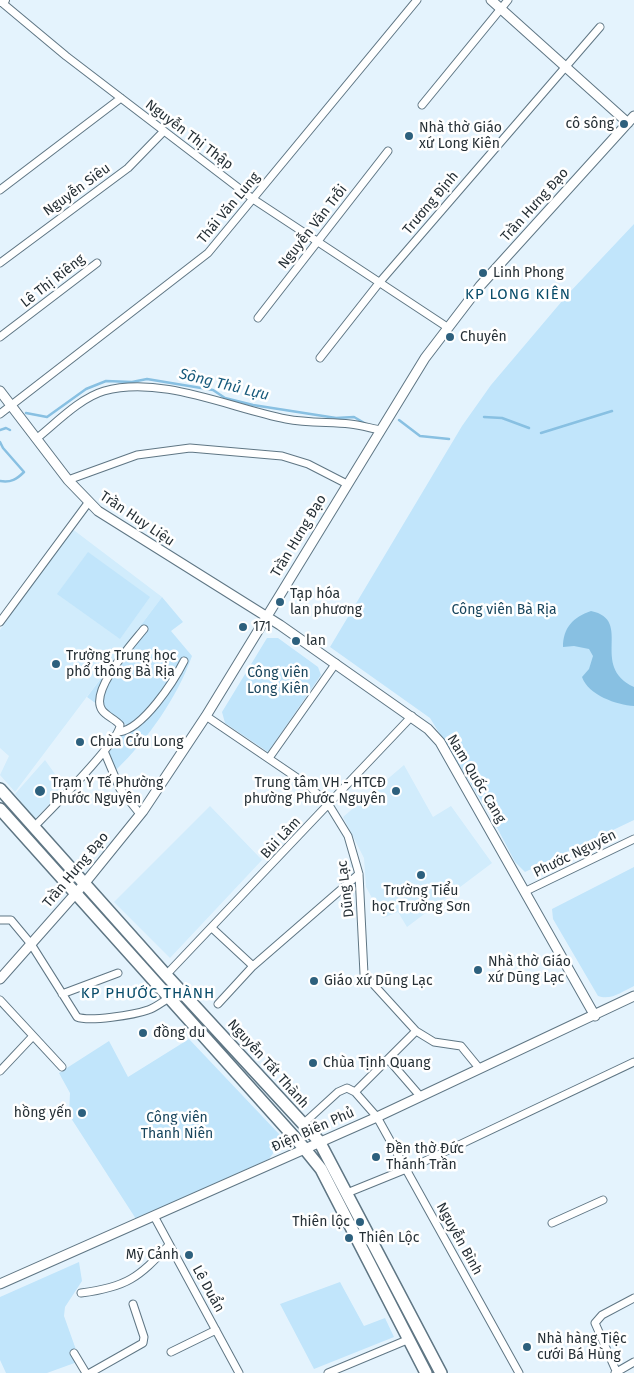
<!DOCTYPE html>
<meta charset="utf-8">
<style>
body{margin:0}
canvas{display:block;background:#e4f3fd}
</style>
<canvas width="634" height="1373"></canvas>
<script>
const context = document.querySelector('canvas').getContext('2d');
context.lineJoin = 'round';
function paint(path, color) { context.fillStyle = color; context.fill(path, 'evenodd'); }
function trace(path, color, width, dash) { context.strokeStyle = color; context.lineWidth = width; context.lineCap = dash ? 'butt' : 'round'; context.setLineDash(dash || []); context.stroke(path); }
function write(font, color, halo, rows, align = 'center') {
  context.font = font + ' "Fira Sans",sans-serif'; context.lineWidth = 5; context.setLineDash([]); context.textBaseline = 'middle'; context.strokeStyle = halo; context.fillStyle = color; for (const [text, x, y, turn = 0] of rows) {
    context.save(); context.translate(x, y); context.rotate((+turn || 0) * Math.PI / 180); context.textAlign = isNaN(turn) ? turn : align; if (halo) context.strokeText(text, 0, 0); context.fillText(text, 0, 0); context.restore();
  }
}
paint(new Path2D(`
 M71,528L162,597L15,792L0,775L9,756L0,748V630Z
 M45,760L65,788L35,819L15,794Z
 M404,765L433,817L451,806L492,863L407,927L398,912L383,918L366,887L364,858L343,817Z
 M210,806L262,860L170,958L114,902Z`), '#d1ecfc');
paint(new Path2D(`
 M634,224V820L525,872L515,862L492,818L430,718L330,647L462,426L491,385L568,294Z
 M88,552L150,597L120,639L57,594Z
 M162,597L183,622L171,631L192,656C177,698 148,739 116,770L108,751L129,727L87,697Z
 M267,638H278L318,667L321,675L268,752L225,723L222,712Z
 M634,867V986C623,991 611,1001 598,996L553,919L552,909Z
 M189,1039L279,1134V1145L269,1159L136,1219L69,1115L70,1093L59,1073L109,1041L128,1077Z
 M79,1262L82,1281L65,1307L64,1316L80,1361L47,1373H6L0,1360V1297Z
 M340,1282L364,1326L385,1318L394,1337L314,1369L280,1304Z`), '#c1e5fb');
paint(new Path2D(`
 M591,611C634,620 589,666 634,687V706C617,705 588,695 582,677L589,669L593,656L589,649L574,646L563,647C563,628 573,617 591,611Z`), '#88c0e2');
trace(new Path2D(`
 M26,413L47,417L86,389L106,381L132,382L147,379L213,390L225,398L253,405L336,418L354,417L366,424
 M484,417L502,418L529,428
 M399,420L420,436L449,439
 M0,430L6,428L10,430
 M541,433L612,411
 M0,442L3,448L24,472C17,479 11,483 0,481`), '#88c0e2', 2.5);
const minor = new Path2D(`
 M0,1L66,56L253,199L447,327
 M422,105L508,0
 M0,190L121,98
 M0,263L128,168L163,132
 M258,318L388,151
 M0,337L97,263
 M320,358L379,283L600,27
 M0,414L208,253L417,0
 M36,439C56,423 80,398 104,391C161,375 230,408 286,419C307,423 329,422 350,424C360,425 370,428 380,430
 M68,480L137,455L190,448L282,456L308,464L347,484
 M0,622L88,503
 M206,716L309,786L329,805L348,836L359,874L364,974L416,1031L434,1042L461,1046L479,1068
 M119,732C143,729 174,681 184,661
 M104,751L120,789L140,814
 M269,758L336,663
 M33,828C48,812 120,741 120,725C115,719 106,716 102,710C89,691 132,644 144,629
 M526,891L634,839
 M0,920H11L31,944L77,1017C89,1022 134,1015 148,1010C155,1008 162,1002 169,998
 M212,928L253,966
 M166,975L412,716
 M62,994L118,973
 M0,1000L62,1067
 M218,1004L253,966L359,874
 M388,1059L420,1096
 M0,1071L33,1036
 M355,1092L416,1031
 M303,1124L338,1092L347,1088L355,1092L377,1117L519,1373
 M347,1193L421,1163L634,1062
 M154,1216L239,1373
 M552,1223L603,1200
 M81,1293C127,1287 138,1278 169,1245
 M171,1352L216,1330
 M74,1353L86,1373
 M90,1373L143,1343L144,1337L133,1304
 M328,1373L407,1340
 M615,1373L634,1362
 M617,1373L595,1323L602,1315L634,1298`);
const tertiary = new Path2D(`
 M491,0L628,123
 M0,391L68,480L98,511L280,625L428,729L440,742L595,1016
 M0,979L84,884L143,811L206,716L425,358L480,286L634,116
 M0,1284L377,1117L634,996`);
const secondary = new Path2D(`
 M0,1L4,0`);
const primary = new Path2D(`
 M0,789L166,975L319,1141L441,1373
 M0,809L304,1148L321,1169L426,1373`);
trace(minor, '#5f7684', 9);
trace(tertiary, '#5f7684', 11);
trace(secondary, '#5f7684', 12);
trace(primary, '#5f7684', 14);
trace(minor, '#fff', 7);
trace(tertiary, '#fff', 9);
trace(secondary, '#fff', 10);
trace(primary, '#fff', 11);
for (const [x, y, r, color] of [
 [624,124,5,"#2d607d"],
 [409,136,5,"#2d607d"],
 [483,273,5,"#2d607d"],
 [450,337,5,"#2d607d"],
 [280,602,5,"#2d607d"],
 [243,627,5,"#2d607d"],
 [296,641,5,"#2d607d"],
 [56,664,5,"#2d607d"],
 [80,742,5,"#2d607d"],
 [40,791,6,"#2d607d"],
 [396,791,5,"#2d607d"],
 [421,875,5,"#2d607d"],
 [478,970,5,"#2d607d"],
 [314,981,5,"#2d607d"],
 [143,1033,5,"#2d607d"],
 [313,1063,5,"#2d607d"],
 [82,1113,5,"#2d607d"],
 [376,1157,5,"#2d607d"],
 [360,1222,5,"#2d607d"],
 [349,1238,5,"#2d607d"],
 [189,1255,5,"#2d607d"],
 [527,1347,5,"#2d607d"]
]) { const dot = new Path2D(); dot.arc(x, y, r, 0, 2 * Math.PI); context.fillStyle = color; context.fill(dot); trace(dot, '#fff', 2); }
write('14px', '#263036', '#fff', [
 ["cô sông",614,124,"right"],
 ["Nhà thờ Giáo",419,128],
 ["xứ Long Kiên",419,144],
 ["Linh Phong",493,273],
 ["Chuyên",460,337],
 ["Tạp hóa",290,594],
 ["lan phương",290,610],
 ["171",253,627],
 ["lan",306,641],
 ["Trường Trung học",66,656],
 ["phổ thông Bà Rịa",66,672],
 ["Chùa Cửu Long",90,742],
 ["Trạm Y Tế Phường",51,783],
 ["Phước Nguyên",51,799],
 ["Trung tâm VH - HTCĐ",386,783,"right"],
 ["phường Phước Nguyên",386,799,"right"],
 ["Trường Tiểu",421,891,"center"],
 ["học Trường Sơn",421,907,"center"],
 ["Nhà thờ Giáo",488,962],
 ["xứ Dũng Lạc",488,978],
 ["Giáo xứ Dũng Lạc",324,981],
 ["đồng du",153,1033],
 ["Chùa Tịnh Quang",323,1063],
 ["hồng yến",72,1113,"right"],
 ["Đền thờ Đức",386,1149],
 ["Thánh Trần",386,1165],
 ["Thiên lộc",350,1222,"right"],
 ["Thiên Lộc",359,1238],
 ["Mỹ Cảnh",179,1255,"right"],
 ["Nhà hàng Tiệc",537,1339],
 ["cưới Bá Hùng",537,1355]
], 'left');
write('14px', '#263036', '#fff', [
 ["Nguyễn Thị Thập",189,135,37],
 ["Nguyễn Siêu",77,190,-36],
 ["Trương Định",431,203,-50],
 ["Trần Hưng Đạo",535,205,-48],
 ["Thái Văn Lung",229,208,-50],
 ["Nguyễn Văn Trỗi",313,227,-52],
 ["Lê Thị Riêng",53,281,-38],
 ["Trần Huy Liệu",137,519,34],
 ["Trần Hưng Đạo",299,536,-59],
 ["Nam Quốc Cang",476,779,59],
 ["Bùi Lâm",281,838,-47],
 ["Phước Nguyên",575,854,-26],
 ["Trần Hưng Đạo",76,870,-50],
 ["Dũng Lạc",346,889,-97],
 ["Nguyễn Tất Thành",268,1064,48],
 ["Điện Biên Phủ",313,1130,-24],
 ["Nguyễn Bình",459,1239,61],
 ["Lê Duẩn",208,1289,61]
]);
write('14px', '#18455d', '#fff', [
 ["Công viên Bà Rịa",504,610],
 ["Công viên",278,673],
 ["Long Kiên",278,689],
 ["Công viên",177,1118],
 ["Thanh Niên",177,1134]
]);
context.letterSpacing = '1px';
write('15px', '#084c6a', '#fff', [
 ["KP LONG KIÊN",518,295],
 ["KP PHƯỚC THÀNH",148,994]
]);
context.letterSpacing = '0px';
write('italic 15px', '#185b7c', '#fff', [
 ["Sông Thủ Lựu",224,385,14]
]);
</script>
